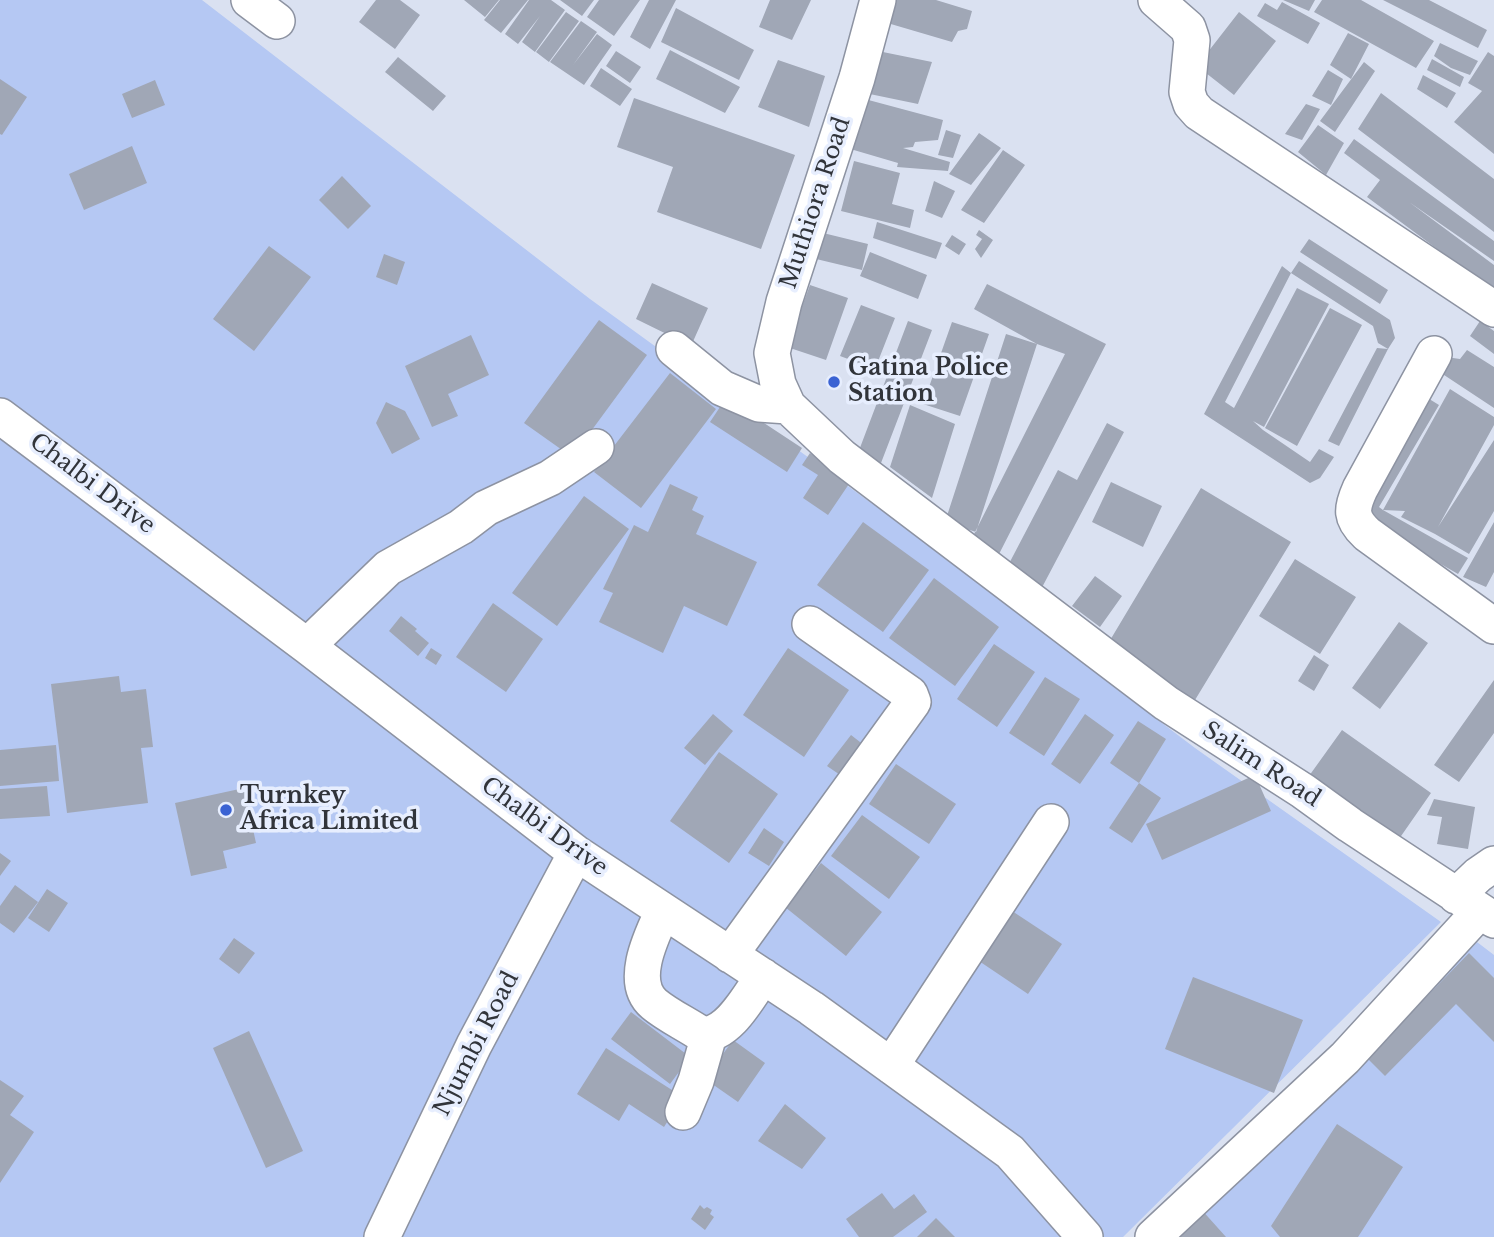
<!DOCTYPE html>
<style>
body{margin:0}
canvas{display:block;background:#dae1f1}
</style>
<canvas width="1494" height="1237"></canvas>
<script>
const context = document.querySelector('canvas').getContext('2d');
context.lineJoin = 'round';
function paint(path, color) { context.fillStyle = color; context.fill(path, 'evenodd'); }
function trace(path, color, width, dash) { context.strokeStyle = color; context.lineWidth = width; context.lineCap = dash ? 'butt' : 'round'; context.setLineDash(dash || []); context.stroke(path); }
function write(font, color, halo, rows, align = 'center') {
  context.font = font + ' "Libre Baskerville",serif'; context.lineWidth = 7; context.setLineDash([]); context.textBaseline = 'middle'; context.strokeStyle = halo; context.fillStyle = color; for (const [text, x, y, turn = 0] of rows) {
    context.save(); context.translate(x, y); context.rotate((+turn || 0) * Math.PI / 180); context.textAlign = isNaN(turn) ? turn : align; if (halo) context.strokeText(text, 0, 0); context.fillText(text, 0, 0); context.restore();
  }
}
paint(new Path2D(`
 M0,0H202L590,299L885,513L1195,748L1441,922L1123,1237H0Z
 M1477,942L1494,955V1237H1176Z`), '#b5c8f3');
paint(new Path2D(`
 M376,0H400L420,15L395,49L359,22Z
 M464,0H499L485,17Z
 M500,0H528L501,33L484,20Z
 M529,0H551L565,10L535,52L522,42L540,16L518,44L505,34Z
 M560,0H594L582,16Z
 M599,0H640L614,36L587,17Z
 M649,0H676L650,49L630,37Z
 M770,0H811L792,40L759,27Z
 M890,0H936L972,11L967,29L958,31L952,42L884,22Z
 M1283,0H1315L1309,11Z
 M1322,0H1361L1434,41L1416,68L1314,12Z
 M1383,0H1429L1487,30L1478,48Z
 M1282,2L1320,23L1308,44L1257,16L1265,3L1277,10Z
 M676,8L754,50L739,80L661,42Z
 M566,12L579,21L549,62L536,52Z
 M1239,12L1276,41L1234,95L1197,66Z
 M581,21L597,32L573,65L597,34L612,45L584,85L550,62Z
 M1348,33L1369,44L1351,79L1330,65Z
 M1440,43L1478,61L1470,75L1451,68L1434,56Z
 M670,50L740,87L725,113L656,79Z
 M873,50L932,62L918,104L860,92Z
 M616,51L641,67L630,83L606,66Z
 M1488,52L1494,56V154L1454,122L1482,91L1468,83Z
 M398,57L446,96L433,111L385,72Z
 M1432,59L1464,77L1460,87L1427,70Z
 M778,60L825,76L809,127L758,107Z
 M1364,62L1375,71L1335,132L1320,121Z
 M601,68L632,89L620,106L590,86Z
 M1328,70L1343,79L1331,105L1312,96Z
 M1423,75L1456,93L1447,108L1417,89Z
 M0,79L27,97L2,135L0,134Z
 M155,80L165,105L132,118L122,94Z
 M1381,93L1494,179V232L1358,129Z
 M634,98L795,155L761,249L657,212L673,167L617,147Z
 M861,98L943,120L938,140L915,142L913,147L903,148L950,162L948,171L897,167L898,163L847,148Z
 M1306,104L1320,109L1302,140L1285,134Z
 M1318,125L1344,143L1326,175L1298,152Z
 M946,130L961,135L953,158L938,155Z
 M979,133L1001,148L971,185L949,174Z
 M1354,139L1494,241V261L1409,202L1494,265V291L1367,197L1380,180L1344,153Z
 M132,146L147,183L84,210L69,174Z
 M1003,150L1025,165L984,223L961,210Z
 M854,161L900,173L892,204L914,210L910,228L841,211Z
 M342,176L371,206L348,229L319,200Z
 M934,181L955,191L942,218L925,211Z
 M877,222L942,243L936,259L873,238Z
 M979,230L993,240L981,258L975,249L982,239L976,235Z
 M819,232L868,244L862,270L812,258Z
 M952,235L966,244L959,255L945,246Z
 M1309,239L1388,290L1380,304L1300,252Z
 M269,246L311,277L254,351L213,319Z
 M870,252L927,275L918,299L860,276Z
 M384,254L405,262L397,285L376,277Z
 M1299,261L1390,320L1395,338L1388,349L1339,446L1328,441L1377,348L1388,349L1378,343L1373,326L1291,273Z
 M1282,266L1291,273L1225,402L1234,408L1297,288L1329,304L1264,427L1253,421L1263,430L1310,462L1319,449L1334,457L1320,478L1310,483L1204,414Z
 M652,283L708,308L691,346L636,319Z
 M987,284L1106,344L997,558L969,544L1065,354L1037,344L974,309Z
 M810,285L848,298L826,360L787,347Z
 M861,305L895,318L875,369L840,356Z
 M1330,308L1362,325L1297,446L1265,428Z
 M599,320L647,355L572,457L524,423Z
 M908,321L932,330L881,463L858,453Z
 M1480,321L1494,331V354L1470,336Z
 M952,322L989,334L960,416L923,404Z
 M1006,334L1037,344L976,532L945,522Z
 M471,335L489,375L448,394L458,416L432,427L405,366Z
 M1467,350L1494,367V408L1438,371L1446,357L1460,359Z
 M670,373L716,409L641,508L594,472Z
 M1450,389L1494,417V425L1438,527L1494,440V511L1469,554L1435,534L1401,517L1405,511L1383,510L1468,558L1458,574L1358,516L1426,397L1439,405L1379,507L1383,510Z
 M726,398L802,448L787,472L710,422Z
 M386,402L405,411L420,439L392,454L376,423Z
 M910,405L955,424L932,498L890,467Z
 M1107,423L1124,432L1038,595L1002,577L1058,470L1077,480Z
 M810,453L851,481L828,515L803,498L818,475L802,465Z
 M1111,482L1162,506L1143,547L1092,522Z
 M670,484L698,497L692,510L704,516L696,534L757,562L727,626L684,606L663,653L599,622L613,593L603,589L634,525L648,532Z
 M1201,488L1291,542L1195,700L1106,647Z
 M584,496L629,529L557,626L512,593Z
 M863,522L929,570L883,632L817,585Z
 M1494,522V572L1486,587L1463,577Z
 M1295,559L1356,597L1320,654L1259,616Z
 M1095,576L1122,596L1100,627L1072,606Z
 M934,578L999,627L955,686L889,638Z
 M493,603L543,639L506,692L456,657Z
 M401,616L417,629L415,631L429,643L418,656L389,631Z
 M1399,622L1428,643L1380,709L1352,688Z
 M994,644L1035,672L997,727L957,699Z
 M431,648L442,655L436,665L425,658Z
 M788,648L849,690L804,757L743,715Z
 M1314,655L1329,665L1314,691L1298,681Z
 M119,676L121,692L146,689L153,747L141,748L148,803L67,813L51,684Z
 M1045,677L1080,699L1044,756L1009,733Z
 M1494,680V733L1459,782L1434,765Z
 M713,714L733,731L705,765L684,748Z
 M1085,714L1114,735L1080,784L1051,764Z
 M1138,721L1166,739L1139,783L1110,763Z
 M1342,730L1431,793L1399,839L1309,776Z
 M851,735L869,749L846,779L827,766Z
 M56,745L59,781L0,786V750Z
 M719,752L778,794L729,863L670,821Z
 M896,764L956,804L929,844L869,804Z
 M1255,775L1271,811L1162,860L1146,824Z
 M1139,783L1161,798L1132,843L1109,828Z
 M47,786L50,816L0,819V789Z
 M244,788L256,843L223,851L227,868L191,876L175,803Z
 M1434,799L1475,807L1468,849L1437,844L1442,817L1427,815Z
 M862,815L920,857L889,899L831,856Z
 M764,828L784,842L769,866L748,853Z
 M0,853L11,861L0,876Z
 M821,863L882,912L846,956L785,907Z
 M15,885L38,902L14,933L0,923V906Z
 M47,889L68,903L49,932L28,918Z
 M1006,907L1062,944L1028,994L973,957Z
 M234,938L255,953L239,974L219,959Z
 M1469,953L1494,978V1042L1456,1004L1385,1076L1367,1058Z
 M1193,977L1303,1020L1274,1093L1165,1049Z
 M631,1012L690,1057L670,1084L611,1039Z
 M249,1031L303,1151L266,1168L213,1048Z
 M733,1040L765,1063L738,1102L705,1079Z
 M606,1048L683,1097L664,1127L629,1104L619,1121L577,1094Z
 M0,1080L24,1096L10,1115L34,1132L0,1183Z
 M785,1104L826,1138L802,1169L758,1141Z
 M1337,1124L1403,1167L1358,1237H1280L1271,1226Z
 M882,1193L894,1209L914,1194L927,1212L893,1237H859L846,1219Z
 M700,1205L704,1209L707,1207L712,1210L710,1214L714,1217L705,1230L691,1219Z
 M1200,1208L1226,1237H1166Z
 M936,1218L955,1237H917Z`), '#a0a7b6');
const minor = new Path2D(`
 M249,0L277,21
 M1156,0L1188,28L1192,40L1187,92L1191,104L1199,113L1494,309
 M674,349L722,388L759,404L788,406L842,457L1166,703L1303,791L1350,825L1494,920
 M1434,354L1360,489C1351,509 1350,518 1367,534L1494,626
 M788,406L778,384L772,353L784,302L857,78L878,0
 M0,416L307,646L576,853L811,1008L1010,1152L1085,1237
 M307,646L388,568L461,527L486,508L550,478L596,447
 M1456,896L1478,875L1494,864
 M663,911C652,935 628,982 654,1004C667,1015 686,1024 701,1034C728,1037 749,996 763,976
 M730,955L913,702L910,694L810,624
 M891,1066L1051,822
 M683,1112L696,1081L709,1035
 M382,1237L474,1045L576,853
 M1153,1237L1345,1058L1480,911`);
trace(minor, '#8d93a2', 38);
trace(minor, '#fff', 35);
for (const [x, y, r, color] of [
 [834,382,7,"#3a62d3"],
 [226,810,7,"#3a62d3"]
]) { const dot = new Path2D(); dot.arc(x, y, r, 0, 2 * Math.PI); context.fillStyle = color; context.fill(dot); trace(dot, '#e7eefe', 2.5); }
write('23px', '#31343a', '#e7eefe', [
 ["Muthiora Road",816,203,-72],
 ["Chalbi Drive",92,484,37],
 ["Salim Road",1261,765,33],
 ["Chalbi Drive",544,827,36],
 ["Njumbi Road",477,1044,-63]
]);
write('bold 23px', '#31343a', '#e7eefe', [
 ["Gatina Police",848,369],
 ["Station",848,395],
 ["Turnkey",240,797],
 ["Africa Limited",240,823]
], 'left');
</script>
